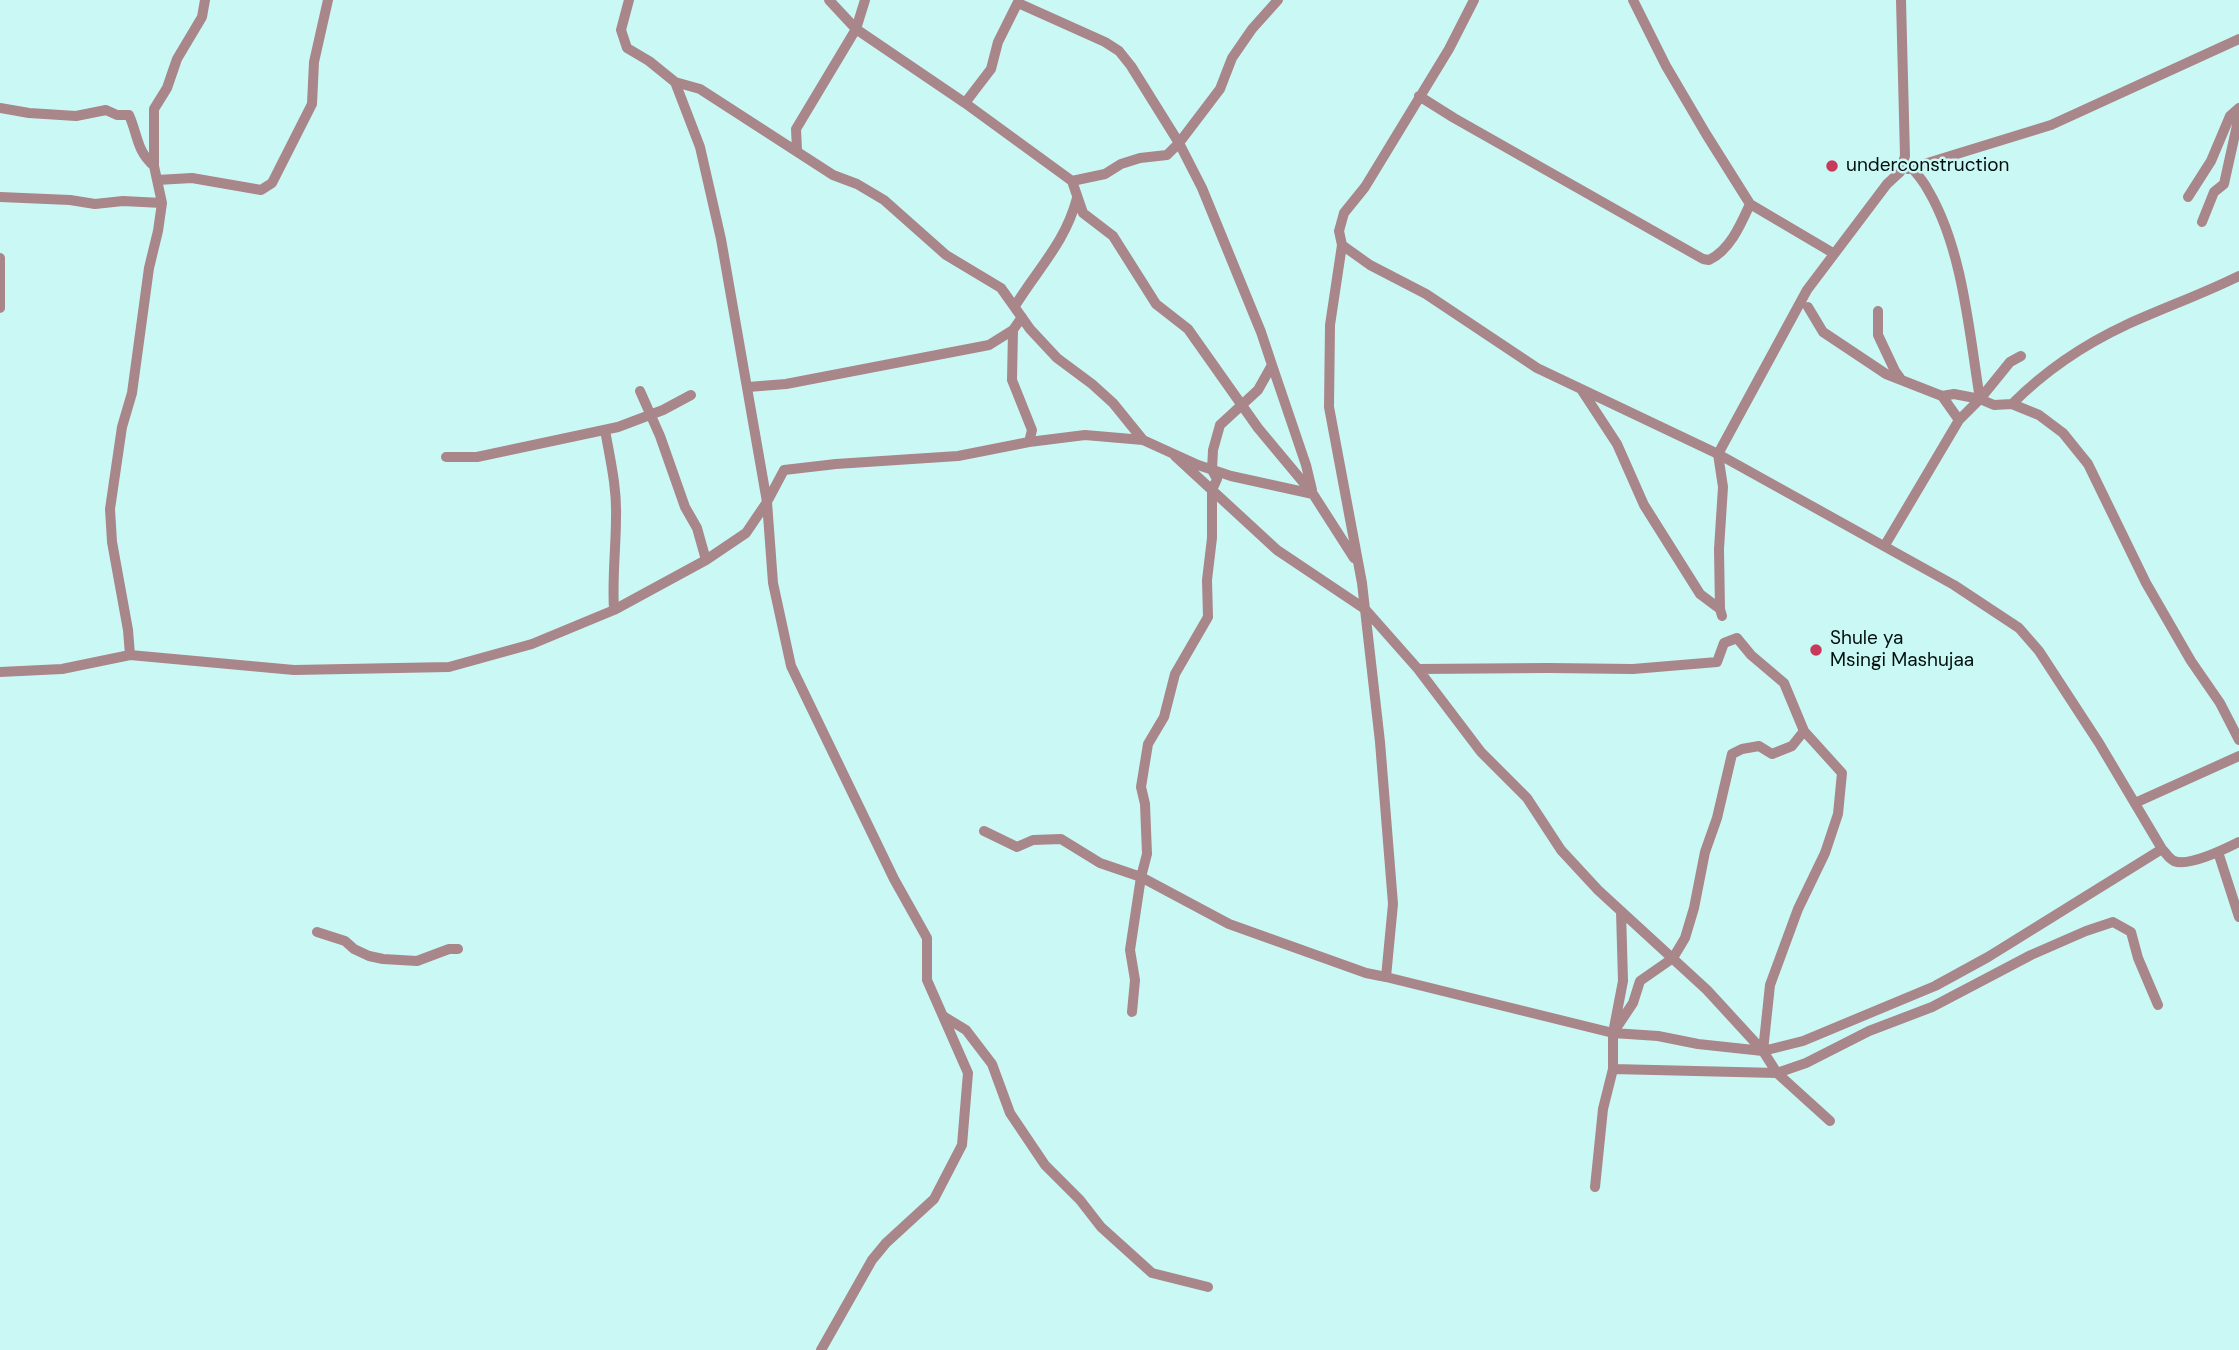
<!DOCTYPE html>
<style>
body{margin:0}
canvas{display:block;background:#caf8f5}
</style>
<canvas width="2239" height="1350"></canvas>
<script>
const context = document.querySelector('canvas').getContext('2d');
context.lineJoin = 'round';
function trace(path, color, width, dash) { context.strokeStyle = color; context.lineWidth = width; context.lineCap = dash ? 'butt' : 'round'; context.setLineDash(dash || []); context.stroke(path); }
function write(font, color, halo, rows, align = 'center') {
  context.font = font + ' "DM Sans",sans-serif'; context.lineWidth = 5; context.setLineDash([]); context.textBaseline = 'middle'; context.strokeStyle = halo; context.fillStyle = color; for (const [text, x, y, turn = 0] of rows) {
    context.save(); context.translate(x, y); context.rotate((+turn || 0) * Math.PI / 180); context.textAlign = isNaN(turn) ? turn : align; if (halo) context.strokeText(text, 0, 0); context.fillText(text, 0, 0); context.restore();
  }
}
trace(new Path2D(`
 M829,0L856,29L965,103L1072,181L1083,213L1113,236L1156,304L1188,329L1258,428L1313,494L1354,558
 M1474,0L1449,49L1365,187L1344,213L1339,231L1342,245L1370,265L1426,294L1537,368L1718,454L1954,585L2019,628L2039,651L2099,743L2162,849C2166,853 2169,859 2174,861C2189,867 2225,849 2239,842
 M1633,0L1666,66L1706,134L1750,204L1833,253
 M1018,3L1105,42L1119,51L1131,66L1179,143L1202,188L1261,332L1272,365L1258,390L1220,425L1213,450L1212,470L1217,479L1212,490V538L1207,580L1208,617L1175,674L1164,717L1148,744L1141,787L1145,804L1147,854L1141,877L1130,950L1135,980L1132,1012
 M675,82L700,89L833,175L857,184L884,200L946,255L1001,288L1030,329L1057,358L1092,384L1113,403L1143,440
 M1419,96L1454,118L1703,259L1709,260C1730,250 1741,224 1750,204
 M965,103L991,69L998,42L1019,0
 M0,108L29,113L76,116L106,110L117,115H129C138,135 136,150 154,166
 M797,150L796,129L856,29L865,0
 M1912,168C1918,175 1924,182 1928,190C1963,249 1969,332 1980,399L1994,405L2012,404L2039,415L2063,433L2088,464L2146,583L2191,661L2220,703L2239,740
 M1908,169L2051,125L2239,39
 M157,180L192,178L261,190L272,183L312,104L314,62L328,0
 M1072,181L1105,174L1121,164L1140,158L1167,155L1179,143L1220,89L1232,58L1252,29L1278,0
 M0,197L70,200L95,204L123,201L162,203
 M2188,197L2211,161L2230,116L2239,108
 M2202,222L2214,192L2224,184L2239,116
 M1342,245L1330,325L1329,407L1362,583L1380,742L1393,904L1386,977L1613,1033L1658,1036L1698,1044L1763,1051L1803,1041L1935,986L1988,957L2162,849
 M0,258V308
 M1015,306C1039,267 1065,243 1077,198
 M1808,307L1823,332L1886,374L1942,396L1959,420
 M1878,311V335L1895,371L1900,378
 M1013,330L1012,380L1032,430L1029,442
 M1272,365L1306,465L1312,490
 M748,387L786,384L989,345L1013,330L1022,317
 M1581,389L1617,444L1644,505L1700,594L1720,609
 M640,391L660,436L685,507L697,528L706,560
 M1942,396L1954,394L1980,399
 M2012,404C2045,371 2083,345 2126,325C2163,308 2203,294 2239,276
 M605,430C610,459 617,487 616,517C616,548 612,578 614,610
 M1175,456L1277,550L1365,609L1418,669L1481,752L1527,798L1561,850L1598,890L1707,990L1763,1051L1777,1073L1830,1121
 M446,457H477L618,427L663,410L691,395
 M1885,545L1959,420L1980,399L2010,362L2021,356
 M1722,616L1720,609L1719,549L1723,487L1718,454L1807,290L1887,184L1900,172L1905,156L1901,0
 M130,655L128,630L112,542L110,509L122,427L132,393L149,268L158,231L162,203L154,166V109L167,88L177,59L202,17L205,0
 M1418,669L1548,668L1633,669L1717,662L1724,643L1737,638L1751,655L1784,683L1804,731L1842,773L1838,814L1825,853L1798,909L1770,985L1763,1051
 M0,672L62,669L130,655L294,670L449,667L532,644L614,610L706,560L746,533L767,502L721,239L700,147L675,82L649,61L627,48L621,30L629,0
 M2135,803L2239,756
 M984,831L1017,847L1033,840L1061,839L1100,863L1141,877L1229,924L1366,973L1386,977
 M2218,852L2239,917
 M317,932L345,941L354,949L369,956L383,959L417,961L449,949H458
 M943,1016L966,1030L992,1064L1010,1113L1045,1165L1080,1200L1101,1227L1152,1273L1208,1287
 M1613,1033L1633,1003L1640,981L1673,958L1685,938L1694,908L1705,852L1717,818L1732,754L1742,749L1759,746L1772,754L1792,746L1804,731
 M1613,1069L1777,1073L1806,1063L1869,1031L1932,1007L2031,955L2086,931L2113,922L2131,932L2138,958L2158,1005
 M1595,1187L1603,1109L1613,1069V1033L1623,981L1621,911
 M821,1350L872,1260L886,1243L934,1199L962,1145L968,1073L927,980V938L894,879L791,666L773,583L767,502L784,470L836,464L958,456L1029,442L1085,435L1143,440L1198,465L1231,476L1313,494`), '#a9868a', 10);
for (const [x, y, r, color] of [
 [1832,166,7,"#c8395c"],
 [1816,650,7,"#c8395c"]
]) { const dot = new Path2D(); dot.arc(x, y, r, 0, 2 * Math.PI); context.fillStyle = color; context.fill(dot); trace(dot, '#caf8f5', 2.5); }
write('19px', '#010f0e', '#caf8f5', [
 ["underconstruction",1846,166],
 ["Shule ya",1830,639],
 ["Msingi Mashujaa",1830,661]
], 'left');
</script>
